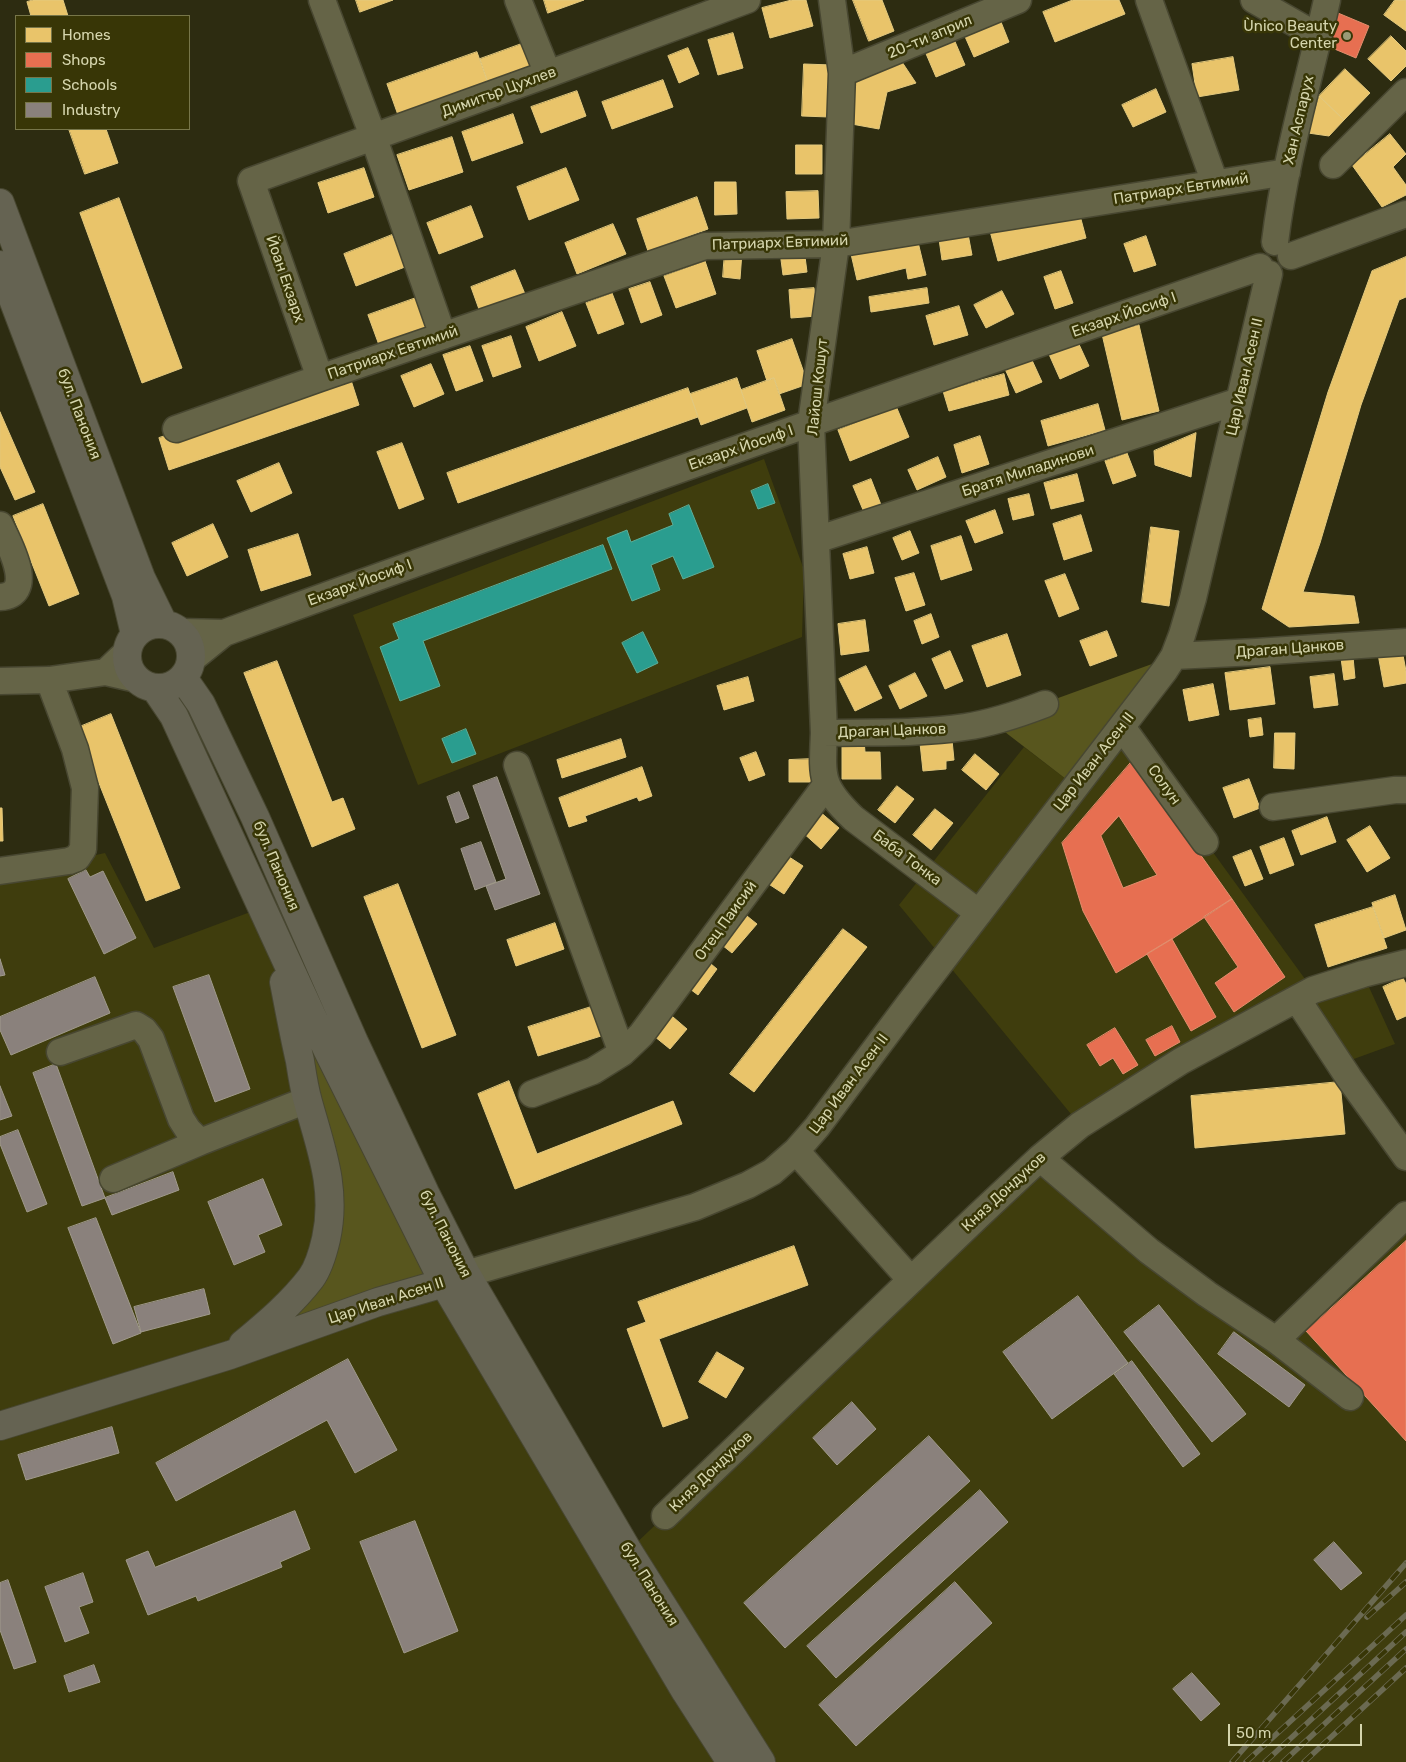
<!DOCTYPE html>
<meta charset="utf-8">
<style>
body{margin:0}
#map{position:relative;width:1406px;height:1762px;overflow:hidden;background:#2d2c11;font-family:Rubik,sans-serif}
canvas{display:block}
.legend{position:absolute;left:15px;top:15px;width:175px;height:115px;box-sizing:border-box;background:#383606;border:1px solid #777649;margin:0;padding:6px 9px;list-style:none;font-size:15px;color:#d5d5ad}
.legend li{display:flex;align-items:center;gap:10px;height:25px}
.legend b{width:25px;border:1px solid #777649}
.scale{position:absolute;left:1228px;top:1724px;width:134px;height:22px;box-sizing:border-box;border:2px solid #d5d5ad;border-top:0;padding-left:6px;font-size:15px;line-height:18px;white-space:nowrap;color:#d5d5ad;-webkit-text-stroke:4px #383606;paint-order:stroke}
</style>
<div id="map">
<canvas width="1406" height="1762"></canvas>
<ul class="legend">
<li><b style="height:14px;background:#e9c46a"></b>Homes</li>
<li><b style="height:14px;background:#e76f51"></b>Shops</li>
<li><b style="height:14px;background:#2a9d8f"></b>Schools</li>
<li><b style="height:14px;background:#8a817c"></b>Industry</li>
</ul>
<div class="scale">50 m</div>
</div>
<script>
const context = document.querySelector('canvas').getContext('2d');
context.lineJoin = 'round';
function paint(path, color) { context.fillStyle = color; context.fill(path, 'evenodd'); }
function trace(path, color, width, dash) { context.strokeStyle = color; context.lineWidth = width; context.lineCap = dash ? 'butt' : 'round'; context.setLineDash(dash || []); context.stroke(path); }
function write(font, color, halo, rows, align = 'center') {
  context.font = font + ' Rubik,sans-serif'; context.lineWidth = 5; context.setLineDash([]); context.textBaseline = 'middle'; context.strokeStyle = halo; context.fillStyle = color; for (const [text, x, y, turn = 0] of rows) {
    context.save(); context.translate(x, y); context.rotate((+turn || 0) * Math.PI / 180); context.textAlign = isNaN(turn) ? turn : align; if (halo) context.strokeText(text, 0, 0); context.fillText(text, 0, 0); context.restore();
  }
}
paint(new Path2D(`
 M764,459L804,570L802,637L418,785L353,615Z
 M1122,727L1313,990L1363,974L1395,1044L1340,1064L1297,999L1080,1125L899,905L1024,747L1075,786Z
 M105,853L154,948L261,908L444,1283L628,1551L1040,1158L1276,1340L1406,1215V1762H0V871L69,861Z`), '#3f3d0d');
paint(new Path2D(`
 M1174,656L1075,786L992,722Z
 M277,942L444,1283L230,1355L273,1319L330,1223Z`), '#58561e');
const homes = new Path2D(`
 M33,0H63L68,16H31L27,2Z
 M356,0H393L360,12Z
 M544,0H584L548,13Z
 M792,0H806L813,26L770,38L762,8Z
 M853,0H882L894,31L869,41Z
 M1073,0H1119L1125,14L1055,42L1043,12Z
 M1395,0H1406V31L1384,15Z
 M999,17L1009,42L974,57L963,32Z
 M733,33L743,68L718,75L708,40Z
 M1391,36L1406,51V66L1391,81L1368,59Z
 M953,37L965,65L936,77L924,49Z
 M527,42L537,72L490,89L480,59Z
 M688,48L699,74L679,83L668,56Z
 M477,52L488,83L398,115L387,84Z
 M1233,57L1239,90L1197,97L1192,64Z
 M900,59L916,83L887,92L879,129L846,123L857,70Z
 M804,64L832,65L829,117L802,116Z
 M1345,69L1370,93L1344,120L1319,96Z
 M663,80L673,107L612,129L602,102Z
 M1156,89L1166,112L1133,127L1122,105Z
 M577,91L586,116L541,133L531,107Z
 M1319,96L1344,120L1329,136L1308,133Z
 M513,114L523,143L472,161L462,132Z
 M69,129H106L118,163L85,174Z
 M1390,134L1406,154L1393,167L1406,185V195L1382,207L1352,165Z
 M452,137L463,172L409,190L397,155Z
 M796,145H822V174H796Z
 M364,168L374,197L328,213L318,183Z
 M566,168L579,200L529,220L517,187Z
 M715,182H736L737,214L715,215Z
 M818,191L819,218L787,219L786,192Z
 M697,197L708,229L648,251L637,219Z
 M119,198L182,368L142,383L80,213Z
 M471,206L483,237L439,254L427,223Z
 M1078,208L1086,238L998,261L990,231Z
 M613,224L626,254L577,274L565,243Z
 M968,234L972,255L942,260L939,239Z
 M392,235L405,267L356,286L344,254Z
 M1146,236L1156,265L1134,272L1124,244Z
 M917,238L926,275L908,279L906,268L857,280L851,254Z
 M804,249L807,272L783,275L780,252Z
 M725,251L742,252L740,279L723,277Z
 M1406,257V297L1399,300L1361,405L1320,543L1303,592L1354,596L1359,623L1289,627L1262,609L1328,392L1372,271Z
 M705,261L716,294L676,308L664,276Z
 M515,270L525,294L480,312L471,287Z
 M1061,271L1073,303L1055,309L1044,277Z
 M650,282L662,315L641,323L629,289Z
 M814,288L817,316L791,318L789,290Z
 M927,288L929,303L871,312L869,297Z
 M1002,291L1014,314L986,328L974,305Z
 M612,293L624,324L598,334L586,303Z
 M416,298L426,329L379,345L368,315Z
 M959,306L968,335L934,345L926,316Z
 M562,312L576,346L539,361L526,327Z
 M1139,325L1159,411L1122,420L1102,334Z
 M511,336L521,367L493,377L482,346Z
 M792,339L808,384L779,394L774,378L767,381L757,351Z
 M1077,340L1089,366L1060,379L1048,352Z
 M470,346L483,381L456,391L443,355Z
 M1031,358L1042,382L1016,393L1005,369Z
 M431,364L444,394L414,407L401,376Z
 M349,374L359,405L169,470L159,438Z
 M1004,374L1009,395L949,411L943,391Z
 M737,378L747,408L701,425L690,394Z
 M774,378L785,410L752,422L741,390Z
 M688,388L698,417L458,503L447,473Z
 M1098,404L1105,430L1048,446L1041,421Z
 M896,406L909,437L850,461L838,430Z
 M0,412L35,492L15,500L0,467Z
 M1196,433L1191,477L1155,465L1154,451Z
 M980,436L989,464L962,473L954,445Z
 M402,443L424,499L399,509L377,452Z
 M1127,453L1136,476L1113,484L1105,461Z
 M938,457L946,477L917,490L908,470Z
 M279,463L292,493L251,512L237,481Z
 M1077,474L1084,501L1051,509L1044,483Z
 M871,479L883,510L866,517L853,486Z
 M1029,494L1034,515L1013,520L1008,499Z
 M43,504L79,594L49,606L13,516Z
 M995,510L1003,533L975,543L966,521Z
 M1081,515L1092,551L1064,560L1053,524Z
 M213,524L228,557L187,576L172,543Z
 M1151,527L1179,531L1169,606L1142,602Z
 M910,531L919,553L902,560L893,538Z
 M298,534L311,575L261,591L248,550Z
 M961,536L972,570L941,580L931,546Z
 M867,547L874,573L850,579L843,554Z
 M914,573L925,605L906,611L895,578Z
 M1065,574L1079,609L1059,617L1045,581Z
 M931,614L939,637L922,644L914,621Z
 M865,620L869,651L841,655L838,624Z
 M1107,631L1117,656L1090,666L1080,641Z
 M1007,634L1021,675L987,687L972,646Z
 M1402,650L1406,671V683L1384,687L1378,654Z
 M950,651L963,681L945,689L932,659Z
 M1353,657L1355,678L1344,680L1341,658Z
 M277,661L332,802L343,798L355,829L312,847L244,673Z
 M866,666L882,698L855,711L839,679Z
 M1270,667L1275,704L1230,710L1225,673Z
 M915,673L927,696L900,709L889,686Z
 M1334,674L1338,705L1314,708L1310,677Z
 M748,677L754,701L724,710L717,686Z
 M1213,684L1219,715L1189,721L1183,690Z
 M111,714L180,888L146,901L77,728Z
 M1261,718L1263,735L1250,737L1248,720Z
 M1275,733H1295L1294,769L1274,768Z
 M621,739L626,757L562,778L557,760Z
 M848,740H864L865,752H880L881,779H842V746H848Z
 M952,740L954,760L946,761V769L923,771L920,743Z
 M756,752L765,775L749,781L740,758Z
 M975,754L999,774L986,790L962,770Z
 M812,759V782H789V760Z
 M642,767L652,796L639,801L637,797L585,816L587,821L569,827L559,798Z
 M1249,779L1260,808L1234,818L1223,788Z
 M897,786L914,799L895,823L878,810Z
 M0,808H2L3,841H0Z
 M935,809L953,823L931,850L913,835Z
 M819,811L839,828L821,849L801,831Z
 M1327,817L1336,842L1301,855L1292,831Z
 M1370,826L1390,858L1367,872L1347,840Z
 M1284,838L1294,865L1270,874L1260,847Z
 M1251,850L1263,879L1245,886L1233,857Z
 M783,853L803,866L784,894L764,881Z
 M398,884L456,1035L422,1048L364,897Z
 M1395,895L1406,930L1384,938L1372,903Z
 M1373,907L1387,948L1328,967L1315,925Z
 M747,916L757,924L732,953L722,945Z
 M555,923L564,949L516,966L507,940Z
 M843,929L867,947L754,1092L730,1074Z
 M705,959L717,969L698,995L686,986Z
 M1403,978L1406,984V1016L1397,1020L1383,987Z
 M591,1007L601,1036L538,1056L528,1027Z
 M666,1011L687,1029L670,1049L649,1032Z
 M509,1081L537,1154L673,1101L682,1124L515,1189L478,1094Z
 M1340,1082L1345,1134L1195,1148L1191,1096Z
 M794,1246L808,1285L659,1339L688,1418L663,1427L627,1329L646,1322L638,1302Z
 M717,1352L744,1368L726,1398L699,1382Z`);
paint(homes, '#e9c46a');
trace(homes, '#e3c97e', 1);
const shops = new Path2D(`
 M1338,13L1369,26L1356,58L1325,45Z
 M1133,760L1232,899L1172,939L1116,973L1083,911L1062,843ZM1119,816L1157,875L1123,888L1101,836Z
 M1232,899L1285,977L1234,1012L1215,983L1238,967L1204,917Z
 M1172,939L1216,1017L1191,1031L1147,954Z
 M1172,1026L1180,1042L1155,1056L1146,1040Z
 M1115,1028L1138,1065L1123,1074L1113,1058L1100,1066L1087,1045Z
 M1406,1241V1441L1306,1331Z`);
paint(shops, '#e76f51');
trace(shops, '#e28e6d', 1);
const schools = new Path2D(`
 M768,484L775,503L758,509L751,491Z
 M689,505L714,567L683,579L673,556L651,565L660,590L632,601L607,538L627,530L631,542L673,525L669,514Z
 M603,545L612,569L423,641L440,686L400,701L380,647L399,639L393,624Z
 M643,632L658,663L637,673L622,643Z
 M466,729L476,754L452,763L442,739Z`);
paint(schools, '#2a9d8f');
trace(schools, '#5dae98', 1);
const industry = new Path2D(`
 M497,777L540,894L495,910L486,886L506,879L473,786Z
 M459,792L469,818L456,823L447,797Z
 M481,842L496,882L475,890L461,849Z
 M86,870L90,877L103,871L136,938L104,954L68,879Z
 M0,959L5,975L0,976Z
 M209,975L250,1089L215,1102L173,987Z
 M95,977L110,1013L11,1055L0,1030V1017Z
 M56,1064L105,1198L82,1206L33,1073Z
 M0,1086L12,1116L0,1120Z
 M18,1130L47,1204L27,1212L0,1144V1137Z
 M173,1172L179,1190L112,1215L105,1198Z
 M263,1179L282,1225L258,1235L265,1252L234,1265L208,1202Z
 M96,1218L141,1333L113,1344L68,1228Z
 M204,1289L210,1314L141,1332L134,1307Z
 M1078,1296L1128,1363L1052,1419L1003,1352Z
 M1159,1305L1246,1414L1212,1442L1124,1332Z
 M1234,1332L1305,1385L1289,1407L1218,1354Z
 M348,1359L397,1450L355,1473L327,1420L176,1501L156,1463Z
 M1132,1361L1200,1454L1183,1467L1114,1374Z
 M852,1402L876,1429L837,1465L813,1438Z
 M112,1427L119,1453L26,1480L18,1455Z
 M929,1436L970,1481L785,1648L744,1603Z
 M980,1490L1008,1522L836,1678L807,1646Z
 M295,1511L310,1549L280,1562L282,1567L198,1601L196,1596L148,1615L126,1560L148,1551L155,1567Z
 M415,1521L458,1631L404,1653L360,1542Z
 M1334,1542L1362,1573L1341,1590L1314,1560Z
 M83,1573L93,1602L79,1607L89,1633L65,1642L45,1587Z
 M8,1580L36,1662L14,1669L0,1630V1583Z
 M955,1582L992,1623L856,1746L819,1705Z
 M94,1665L100,1682L69,1692L64,1676Z
 M1192,1673L1220,1704L1201,1721L1173,1689Z`);
paint(industry, '#8a817c');
trace(industry, '#a09a8b', 1);
const minor = new Path2D(`
 M322,0L373,136L443,336
 M518,0L548,74
 M832,0L842,73L836,244L811,423L824,733C822,777 820,786 853,818L979,913
 M1149,0L1215,183
 M1254,0L1319,37
 M842,73L1018,0
 M1333,165L1406,92
 M1275,242C1285,159 1309,81 1327,0
 M1291,256L1406,214
 M320,378L251,181L548,74L747,0
 M176,429L320,378L705,246L836,244L1287,172
 M0,525C8,542 38,595 0,597
 M816,540L1239,401
 M182,632L224,633L232,630C573,505 917,386 1260,267
 M1174,656L1256,652L1406,642
 M192,659L224,633
 M106,672L127,652
 M0,681L49,680L106,672L137,679
 M1122,727L1205,842
 M824,733C871,732 919,734 965,727C993,723 1019,714 1045,704
 M517,765L622,1053
 M1273,807L1395,790H1406
 M0,871L69,861L77,858L83,849L85,788L75,749L49,680
 M1297,999L1349,1078L1406,1157
 M60,1052L136,1025L144,1030L151,1039L181,1119L188,1130L200,1142
 M532,1094L593,1071L622,1053L641,1035L826,785
 M796,1151L911,1280
 M1040,1158L1149,1251L1207,1294L1276,1340L1350,1397
 M113,1179L200,1142L307,1100
 M447,1282L466,1274L695,1207L748,1185L772,1172L796,1151L817,1127L909,1004L1165,670L1174,656L1182,635L1193,598L1269,274
 M1276,1340L1406,1215
 M665,1516L978,1216L1040,1158L1080,1125L1181,1061L1313,990L1363,974L1406,963`);
const major = new Path2D(`
 M0,203L141,578L163,623
 M0,265L126,596L135,634
 M127 656a32 32 0 1 1 64 0a32 32 0 1 1-64 0Z
 M183,678L201,704L255,817L354,1042L425,1193L466,1274L628,1551L761,1762
 M155,688L174,716L327,1049L444,1283L686,1692L731,1762
 M243,1344C267,1324 292,1303 311,1278C319,1267 323,1252 326,1239C337,1189 321,1149 308,1102C304,1088 302,1074 300,1061C294,1035 289,1008 284,982
 M0,1426L230,1355L378,1302L444,1283`);
trace(minor, '#484731', 29);
trace(major, '#484731', 30);
trace(minor, '#656447', 26);
trace(major, '#656352', 28);
const rail = new Path2D(`
 M1367,1617L1406,1582
 M1232,1762L1406,1563
 M1246,1762L1406,1615
 M1265,1762L1406,1632
 M1283,1762L1406,1649
 M1304,1762L1406,1668`);
trace(rail, '#6b6a52', 5.5);
trace(rail, '#383606', 4, [11]);
for (const [x, y, r, color] of [
 [1347,36,5,"#9a9a76"]
]) { const dot = new Path2D(); dot.arc(x, y, r, 0, 2 * Math.PI); context.fillStyle = color; context.fill(dot); trace(dot, '#383606', 2); }
write('15px', '#d5d5ad', '#383606', [
 ["Ùnico Beauty",1337,27],
 ["Center",1337,44]
], 'right');
write('15px', '#d5d5ad', '#383606', [
 ["20-ти април",930,37,-23],
 ["Димитър Цухлев",499,92,-20],
 ["Хан Аспарух",1299,120,-77],
 ["Патриарх Евтимий",1181,189,-9],
 ["Патриарх Евтимий",780,243,-2],
 ["Йоан Екзарх",285,279,71],
 ["Екзарх Йосиф I",1124,315,-19],
 ["Патриарх Евтимий",393,353,-19],
 ["Цар Иван Асен II",1245,377,-77],
 ["Лайош Кошут",818,387,-84],
 ["бул. Панония",79,414,69],
 ["Екзарх Йосиф I",741,448,-19],
 ["Братя Миладинови",1028,471,-18],
 ["Екзарх Йосиф I",360,583,-20],
 ["Драган Цанков",1290,649,-4],
 ["Драган Цанков",892,731,-2],
 ["Цар Иван Асен II",1094,762,-52],
 ["Солун",1164,785,54],
 ["Баба Тонка",907,858,37],
 ["бул. Панония",276,866,67],
 ["Отец Паисий",726,921,-54],
 ["Цар Иван Асен II",849,1084,-53],
 ["Княз Дондуков",1004,1192,-43],
 ["бул. Панония",445,1234,63],
 ["Цар Иван Асен II",386,1301,-18],
 ["Княз Дондуков",711,1472,-44],
 ["бул. Панония",649,1584,58]
]);
</script>
